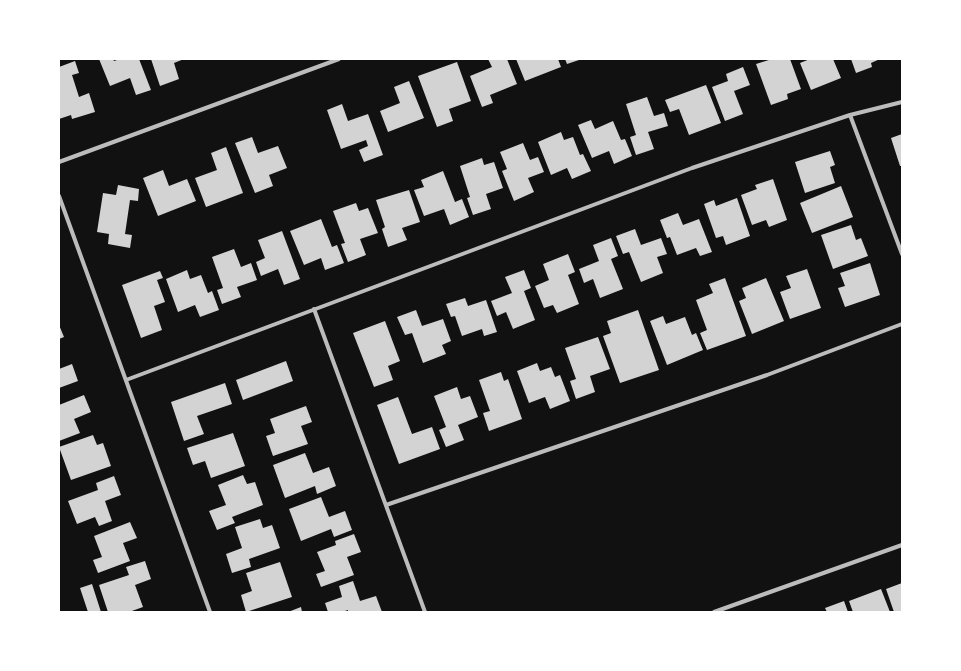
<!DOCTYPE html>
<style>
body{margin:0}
#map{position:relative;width:961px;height:671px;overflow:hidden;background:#111;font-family:"Work Sans",sans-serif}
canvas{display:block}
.frame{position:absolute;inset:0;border:60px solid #fff;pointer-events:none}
</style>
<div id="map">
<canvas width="961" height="671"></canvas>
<div class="frame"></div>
</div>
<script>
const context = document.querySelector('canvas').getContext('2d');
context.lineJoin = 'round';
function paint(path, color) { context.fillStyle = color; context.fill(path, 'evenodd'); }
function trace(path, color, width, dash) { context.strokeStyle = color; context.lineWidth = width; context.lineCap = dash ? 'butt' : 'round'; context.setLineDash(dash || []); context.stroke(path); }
paint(new Path2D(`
 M99,59H113L114,61L120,59H139L151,90L136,95L130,78L110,86Z
 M151,59H184L174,63L179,79L160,86Z
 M488,59H507L517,84L490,95L493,103L482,107L470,76L492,67Z
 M516,59H558L561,67L525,81Z
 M565,59H582L567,64Z
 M772,59H790L801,89L787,94L788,99L771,105L756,64Z
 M810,59H833L841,78L811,90L800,63Z
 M851,59H880L871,63L872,67L856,73Z
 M75,61L79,73L72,75L79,97L89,93L95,112L72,119L71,115L59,119V67Z
 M457,62L471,101L449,109L453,121L437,127L418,76Z
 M743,67L750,85L734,91L743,114L725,121L712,87L728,81L726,74Z
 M409,81L424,118L388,132L380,111L400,103L394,87Z
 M706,85L721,123L689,135L679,109L670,112L665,100Z
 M647,97L654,116L664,113L668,126L648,132L654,149L636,155L630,137L636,135L626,104Z
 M342,104L348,121L368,114L383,155L364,162L359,150L368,146L366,140L341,149L327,110Z
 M591,120L595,129L613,121L621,140L625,139L632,156L614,164L609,151L592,158L578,125Z
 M561,132L564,140L573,137L580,155L583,154L591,171L572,179L567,168L551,175L538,142Z
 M902,134V166H900L891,138Z
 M252,137L258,153L278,146L287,168L269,175L273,186L255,193L235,143Z
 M523,143L530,160L538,157L544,172L528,178L534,192L514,201L502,171L507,169L500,152Z
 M226,147L243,193L206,207L195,178L217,170L211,153Z
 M830,151L835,165L830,167L835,183L805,193L795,162Z
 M482,158L484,165L494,162L503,188L486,194L491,209L473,215L467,198L470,197L460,166Z
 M163,170L169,186L187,179L196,201L158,216L143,178Z
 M443,171L455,202L462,199L469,217L450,225L444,209L424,216L414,190L424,187L421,180Z
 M773,179L787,220L769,227L766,220L752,225L741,195L757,189L755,185Z
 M118,185L139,189L138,201L130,200L125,234L132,235L130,248L108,244L109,234L97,232L103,193L116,195Z
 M841,186L853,217L812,233L800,203Z
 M409,190L420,222L402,228L407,240L388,247L382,229L385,227L376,200Z
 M737,198L750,236L726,245L723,236L716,238L704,204L714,200L716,206Z
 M356,203L359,211L368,208L378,233L360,239L366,255L348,262L341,244L345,243L333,211Z
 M678,213L683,225L699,219L712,252L700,256L696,248L677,255L670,237L667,238L660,220Z
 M321,219L332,247L337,245L344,263L325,270L321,258L304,265L290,231Z
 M851,225L856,240L861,238L868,256L833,269L821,235Z
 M635,229L641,245L661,238L667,254L657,257L663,273L641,282L629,252L623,254L616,236Z
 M282,231L300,279L284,285L278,269L261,276L256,262L265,258L258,240Z
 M611,238L618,256L611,259L623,289L600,298L593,279L584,283L579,269L599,261L593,245Z
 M234,249L241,267L251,263L257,280L237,287L241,297L222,304L217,290L223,288L212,257Z
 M568,254L575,272L568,275L579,304L557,313L553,305L544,308L535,286L549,280L543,264Z
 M870,263L880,295L845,307L838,288L845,286L840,273Z
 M807,269L821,308L790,319L780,292L791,288L786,276Z
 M187,270L190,279L201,275L208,293L212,291L219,310L200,317L195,305L178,312L166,279Z
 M524,270L531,288L524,291L535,320L513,329L506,312L497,316L491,301L512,293L505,277Z
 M160,271L163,278L157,280L165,302L154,306L162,330L141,338L122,285Z
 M725,278L746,336L707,350L700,333L707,330L696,300L713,293L709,284Z
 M766,278L784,321L752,334L739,301L746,298L742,288Z
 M465,298L468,306L486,300L497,332L484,336L482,329L462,336L455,316L451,317L446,304Z
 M416,310L422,326L443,319L451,341L442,345L446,354L423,363L412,333L405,335L397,317Z
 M638,310L659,370L620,383L603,336L611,333L607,321Z
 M663,316L666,324L685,317L692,335L696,333L703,350L667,365L650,321Z
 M385,321L400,361L388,366L393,380L374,387L353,333Z
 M59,325L64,337L59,339Z
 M598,337L610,369L590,376L595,392L576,399L570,381L576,379L565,348Z
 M286,361L293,381L243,400L236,380Z
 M537,363L540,371L551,367L555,377L560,375L570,401L550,409L545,397L529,403L517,371Z
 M72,364L78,381L59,388V369Z
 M501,372L504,381L508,379L522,419L489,431L483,413L490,411L479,380Z
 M225,383L232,404L197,416L204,434L184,441L171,402Z
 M457,387L461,399L470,396L478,417L458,425L464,440L446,447L439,430L446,427L434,396Z
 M84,395L91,412L74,419L80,433L59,441V405Z
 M398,397L412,434L432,427L440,449L399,464L377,405Z
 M306,406L312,422L301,426L308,444L273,456L266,436L275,433L270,419Z
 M233,433L245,466L211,478L205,461L193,465L187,448Z
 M93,435L97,445L103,443L111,466L71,480L59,447Z
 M305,453L313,473L329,467L336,486L317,494L315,486L285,498L273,465Z
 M243,475L247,484L255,482L263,505L232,517L235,523L217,530L209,511L226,505L218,485Z
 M114,476L121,495L105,501L112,521L99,526L95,517L77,524L68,501L98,490L96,483Z
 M321,497L329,517L345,511L352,530L334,537L331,529L301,541L289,509Z
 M260,519L263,528L272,525L280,548L249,559L251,567L232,573L226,554L242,548L235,527Z
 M130,522L137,538L123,543L130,561L98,573L93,560L102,557L94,536Z
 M354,534L361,552L347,557L354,575L321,587L316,574L325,571L317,552L336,545L335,541Z
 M145,561L151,579L135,585L143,607L129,612H108L99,585L129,575L126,567Z
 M280,562L292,597L246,612L241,595L252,591L246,573Z
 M353,581L360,601L376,596L382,612H348V610L342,612H328L325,603L342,597L339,586Z
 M902,583V612H894L886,589Z
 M92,584L101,612H88L80,588Z
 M881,589L890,612H853L849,601Z
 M844,601L848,612H827L825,608Z
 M301,607L302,612H288Z`), '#d3d3d3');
trace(new Path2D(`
 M850,115L902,254
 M59,162L339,59
 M59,196L210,612
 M314,309L425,612
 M126,380L692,168L850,115L902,102
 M386,505L767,375L902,324
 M714,612L902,545`), '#bcbcbc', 4);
</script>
